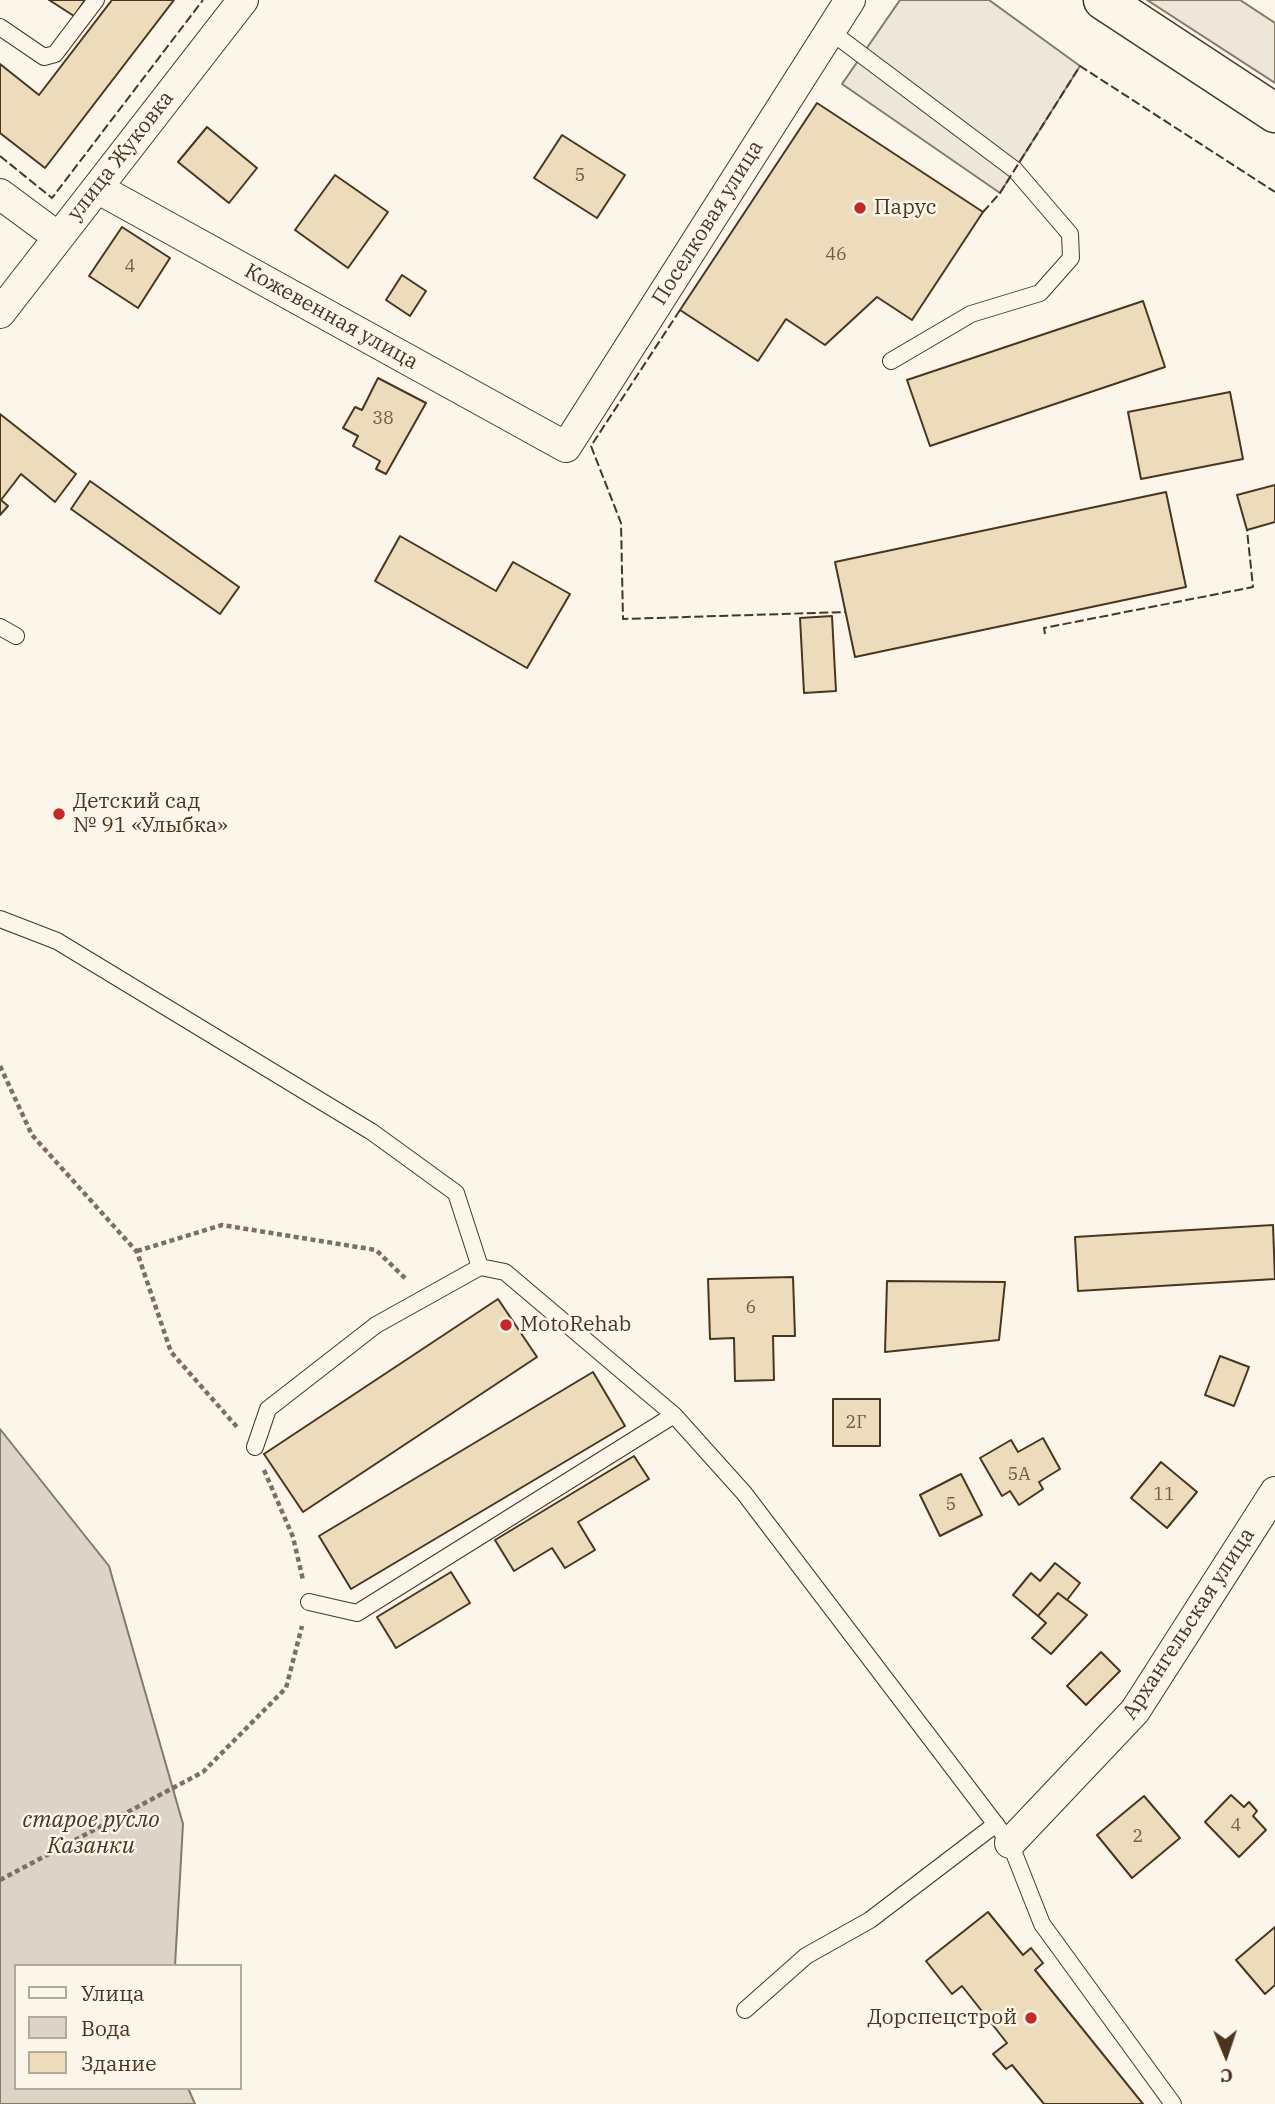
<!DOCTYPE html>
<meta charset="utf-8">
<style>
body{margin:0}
#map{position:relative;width:1275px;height:2104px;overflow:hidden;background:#fbf6e9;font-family:"IBM Plex Serif",serif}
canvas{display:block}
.legend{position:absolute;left:14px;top:1964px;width:228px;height:126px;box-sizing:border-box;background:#fbf6e9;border:2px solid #b4a999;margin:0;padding:9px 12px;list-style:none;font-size:21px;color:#4a3520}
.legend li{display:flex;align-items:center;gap:14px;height:35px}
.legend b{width:35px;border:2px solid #b4a999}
.north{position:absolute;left:1191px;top:2020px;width:70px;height:70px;-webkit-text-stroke:5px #fbf6e9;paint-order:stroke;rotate:178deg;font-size:19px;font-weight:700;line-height:28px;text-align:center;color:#4a3520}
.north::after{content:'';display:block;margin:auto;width:24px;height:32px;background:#4a3520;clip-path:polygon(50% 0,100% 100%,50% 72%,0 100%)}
</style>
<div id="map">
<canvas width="1275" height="2104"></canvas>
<ul class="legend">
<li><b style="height:9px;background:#fbf6e9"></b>Улица</li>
<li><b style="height:19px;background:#dcd4c6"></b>Вода</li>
<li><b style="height:19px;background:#ecdcbc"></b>Здание</li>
</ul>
<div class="north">С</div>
</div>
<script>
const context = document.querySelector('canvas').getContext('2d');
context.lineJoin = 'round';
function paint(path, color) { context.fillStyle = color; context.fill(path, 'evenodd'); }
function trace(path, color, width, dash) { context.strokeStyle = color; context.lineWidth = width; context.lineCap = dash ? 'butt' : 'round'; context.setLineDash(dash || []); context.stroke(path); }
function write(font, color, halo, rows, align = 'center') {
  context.font = font + ' "IBM Plex Serif",serif'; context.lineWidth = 5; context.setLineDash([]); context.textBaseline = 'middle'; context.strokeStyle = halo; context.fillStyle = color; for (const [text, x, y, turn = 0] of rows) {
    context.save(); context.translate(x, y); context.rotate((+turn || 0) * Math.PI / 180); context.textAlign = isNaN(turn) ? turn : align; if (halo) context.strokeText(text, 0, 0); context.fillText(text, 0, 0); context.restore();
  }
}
const green = new Path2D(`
 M1147,0H1240L1275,23V83Z`);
paint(green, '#ede6d9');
trace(green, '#887966', 2);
const parking = new Path2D(`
 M900,0H989L1080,66L1000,193L842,84Z`);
paint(parking, '#ede7d9');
trace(parking, '#887966', 2);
const water = new Path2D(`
 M0,1429L109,1566L183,1824L175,1966H16V2088H188L195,2104H0Z`);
paint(water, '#dcd4c6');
trace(water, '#887966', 2);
const building = new Path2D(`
 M49,0H85L74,16Z
 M112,0H174L45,168L0,133V64L39,95Z
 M817,103L983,212L912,320L877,297L825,345L786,319L758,361L680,310Z
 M207,127L257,168L229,203L178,162Z
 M562,135L625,175L597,218L534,178Z
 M335,175L388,212L348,268L295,230Z
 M122,227L170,258L138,308L89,276Z
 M402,275L426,291L410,316L386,300Z
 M1143,301L1165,367L930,446L907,380Z
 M378,378L426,403L386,474L376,469L380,461L353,446L358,436L343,428L355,407L362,410Z
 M1230,392L1243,459L1141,479L1128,412Z
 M0,414L76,474L55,502L21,474L1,500L8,506L0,515Z
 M90,481L239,587L220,614L71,509Z
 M1275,485V522L1247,530L1237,495Z
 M1166,492L1186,587L855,657L835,562Z
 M400,536L496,591L513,562L570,594L527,668L375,581Z
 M832,616L836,691L804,693L800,618Z
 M1273,1225L1275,1279L1078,1291L1075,1237Z
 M793,1277L795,1336H773L774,1380L735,1381L734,1338L710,1339L708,1279Z
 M887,1281L1005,1282L999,1340L885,1352Z
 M498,1299L537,1357L303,1512L264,1454Z
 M1220,1356L1249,1367L1234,1406L1205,1395Z
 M593,1372L625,1426L351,1589L319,1536Z
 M833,1399H880V1446H833Z
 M1043,1438L1060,1469L1039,1482L1043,1489L1019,1505L1010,1491L1002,1496L980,1458L1011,1440L1018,1452Z
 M634,1456L649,1479L578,1522L595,1550L565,1568L552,1548L514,1571L495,1540Z
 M1161,1462L1197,1492L1167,1528L1131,1498Z
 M961,1474L982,1515L940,1536L920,1495Z
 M1055,1563L1080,1583L1067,1600L1058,1593L1038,1616L1013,1595L1031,1573L1040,1581Z
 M451,1572L470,1603L396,1648L377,1617Z
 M1058,1593L1087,1615L1051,1654L1032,1638L1046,1623L1038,1616Z
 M1101,1652L1120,1671L1086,1705L1067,1686Z
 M1231,1795L1244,1807L1249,1802L1257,1811L1253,1816L1266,1830L1239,1857L1205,1822Z
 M1144,1796L1180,1838L1132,1878L1097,1835Z
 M988,1912L1023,1955L1031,1948L1043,1963L1035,1970L1143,2104H1044L1012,2065L1006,2069L993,2054L1007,2043L962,1986L952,1994L926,1961Z
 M1275,1927V1985L1265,1994L1236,1960Z`);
paint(building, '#ecdcbc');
trace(building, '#4a3520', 2);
const service = new Path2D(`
 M0,27L44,57L55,54L96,0
 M830,31L1015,170L1070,234L1071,258L1040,293L971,314L891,361
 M0,627L16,636
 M0,919L57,941L372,1132L456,1193L480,1267
 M255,1447L268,1409L376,1325L480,1267L505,1272L674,1415L744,1493L1010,1843L1042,1924L1173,2104
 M309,1602L357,1613L674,1415
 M745,2010L806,1956L870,1920L996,1824`);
const minor = new Path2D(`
 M97,188L566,447L850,0
 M0,194L58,237
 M0,313L243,0
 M1010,1843L1135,1711L1275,1492`);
const secondary = new Path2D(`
 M1103,0L1275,113`);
trace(service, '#4a3520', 18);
trace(minor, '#4a3520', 32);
trace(secondary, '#4a3520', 41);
trace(new Path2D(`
 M0,1066L32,1135L137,1252L171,1352L237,1427
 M137,1251L222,1225L376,1250L407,1280
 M264,1470L293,1537L303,1580
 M0,1880L203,1772L286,1688L302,1626`), '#7f6f5c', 4.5, [5, 3.5]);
trace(service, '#fbf6e9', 16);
trace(minor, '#fbf6e9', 30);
trace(secondary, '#fbf6e9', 38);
trace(new Path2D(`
 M0,156L52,198L203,0
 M983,212L1000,193L1080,66L1275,192
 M680,310L591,446L621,523L623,619L846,612
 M1045,634L1044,628L1253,587L1247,530`), '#4a3520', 2, [9, 3.5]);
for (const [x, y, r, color] of [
 [860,208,7,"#c62828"],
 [59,814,7,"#c62828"],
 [506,1325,7,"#c62828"],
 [1031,2018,7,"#c62828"]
]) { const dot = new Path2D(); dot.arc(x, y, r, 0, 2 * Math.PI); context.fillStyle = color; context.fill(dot); trace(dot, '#fbf6e9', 2.5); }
write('18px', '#725f47', null, [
 ["5",580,176],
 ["46",836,255],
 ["4",130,267],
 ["38",383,419],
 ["6",751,1308],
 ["2Г",856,1423],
 ["5А",1019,1475],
 ["11",1164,1495],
 ["5",951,1505],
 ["4",1236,1826],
 ["2",1138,1837]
]);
write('21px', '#4a3520', '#fbf6e9', [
 ["улица Жуковка",121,156,-52],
 ["Поселковая улица",708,223,-58],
 ["Кожевенная улица",331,317,29],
 ["Архангельская улица",1189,1624,-57]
]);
write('21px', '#4a3520', '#fbf6e9', [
 ["Парус",874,208],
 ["Детский сад",73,802],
 ["№ 91 «Улыбка»",73,826],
 ["MotoRehab",520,1325],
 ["Дорспецстрой",1017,2018,"right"]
], 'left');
write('italic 23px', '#4a3520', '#fbf6e9', [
 ["старое русло",91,1820],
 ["Казанки",91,1846]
]);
</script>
